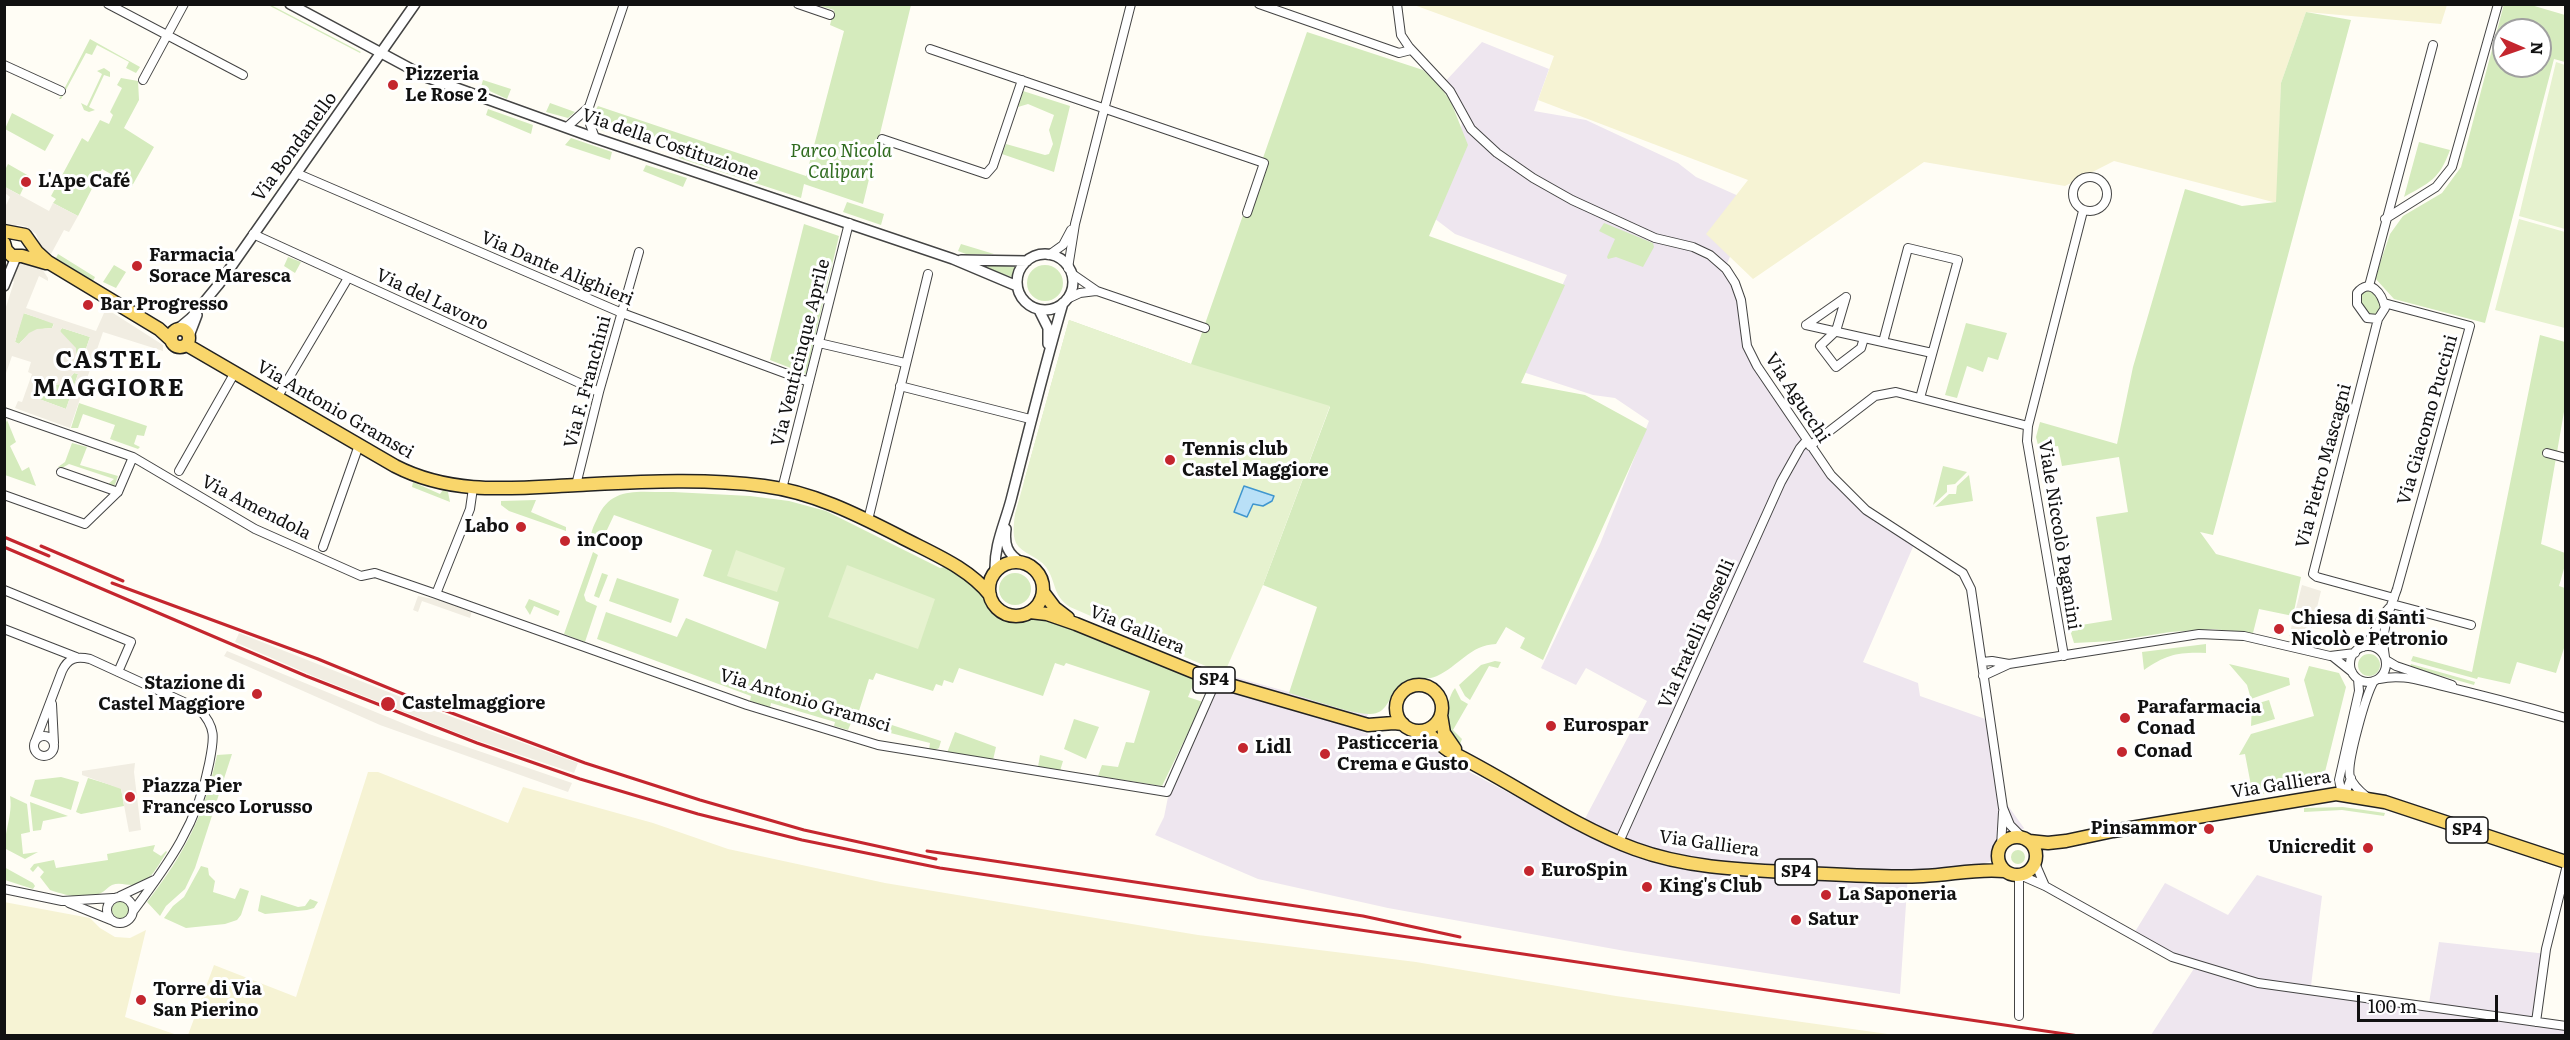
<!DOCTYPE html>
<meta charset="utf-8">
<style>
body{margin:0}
#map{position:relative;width:2570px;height:1040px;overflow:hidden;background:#fffdf5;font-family:Literata,serif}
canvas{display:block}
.frame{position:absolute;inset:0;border:6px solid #111;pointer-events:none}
.north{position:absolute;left:2492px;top:18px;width:60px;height:60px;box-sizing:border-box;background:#fff;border:2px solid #a0a0a0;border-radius:50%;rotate:92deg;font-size:16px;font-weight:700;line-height:24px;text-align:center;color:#111}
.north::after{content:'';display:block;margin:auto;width:21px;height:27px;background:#c4262e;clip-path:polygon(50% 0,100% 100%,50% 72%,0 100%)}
.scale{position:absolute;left:2357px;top:995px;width:141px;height:27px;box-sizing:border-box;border:3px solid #111;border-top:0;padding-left:8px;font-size:18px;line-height:21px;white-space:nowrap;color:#111;-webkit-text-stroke:4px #fff;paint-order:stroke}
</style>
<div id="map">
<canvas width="2570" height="1040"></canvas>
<div class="frame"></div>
<div class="north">N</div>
<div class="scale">100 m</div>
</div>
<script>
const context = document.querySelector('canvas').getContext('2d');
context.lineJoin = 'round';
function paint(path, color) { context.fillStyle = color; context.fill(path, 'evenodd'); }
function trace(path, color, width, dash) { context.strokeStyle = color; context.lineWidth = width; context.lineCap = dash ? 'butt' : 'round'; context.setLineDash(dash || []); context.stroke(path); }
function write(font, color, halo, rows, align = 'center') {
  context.font = font + ' Literata,serif'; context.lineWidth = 6; context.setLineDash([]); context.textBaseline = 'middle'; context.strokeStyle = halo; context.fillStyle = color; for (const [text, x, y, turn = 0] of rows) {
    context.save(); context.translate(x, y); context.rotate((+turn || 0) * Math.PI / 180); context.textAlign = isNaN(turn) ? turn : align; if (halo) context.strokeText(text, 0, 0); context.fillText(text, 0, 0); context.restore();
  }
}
paint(new Path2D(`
 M1482,42L1549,69L1534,111L1586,120L1678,163L1696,177L1752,202L1727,264L1732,273L1755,362L1820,457L1855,498L1916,540L1863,662L1918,683L1920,696L1991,721L2006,803L2024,828L2005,850L1989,862L1955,871L1908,874L1900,994L1625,951L1388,908L1258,879L1155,835L1164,817L1168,797L1224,674L1368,714L1362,732L1413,747L1418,741L1426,740L1443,758L1579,830L1647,701L1586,668L1576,685L1541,668L1600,544L1649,421L1615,398L1593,395L1523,372L1567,275L1455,234L1426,212L1459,140L1462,122L1442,85Z
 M2257,875L2322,896L2311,986L2429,1003L2439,942L2547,954L2533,1020L2565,1027V1035H2151L2195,967L2133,935L2165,883L2228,915Z`), '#eee6ef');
paint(new Path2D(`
 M1414,5H2447L2441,24L2306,12L2281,83L2277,203L2114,161L2065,186L1924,162L1753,279L1706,234L1748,180L1538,100L1554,56Z
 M368,772H378L508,823L523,787L653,823L728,849L885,883L1198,935L1416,962L1616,996L1895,1035H188L214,965L296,997Z
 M4,902L90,918L100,928L115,937L130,938L146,930L125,1017L177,1035H5Z`), '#f6f3d4');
paint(new Path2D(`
 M2504,4L2531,5L2565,15V62L2554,59L2485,323L2394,299L2375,278L2390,234L2403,216L2442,193L2461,167ZM2504,30H2540V66H2504Z
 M268,5H271L361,52L360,53Z
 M817,5H911L863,204L804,184L801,198L679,158L683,146L610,122L606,132L598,129L594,113L598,106L806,176L844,31L830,25L834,10Z
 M2306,12L2351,20L2213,535L2200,532L2216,554L2301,577L2293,616L2259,609L2253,633L2212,629L2170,632L2114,641L2074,643L2069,627L2112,620L2096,517L2128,512L2119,457L2062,466L2058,446L2039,449L2036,437L2040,422L2117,444L2133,367L2185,189L2242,206L2276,202L2281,83Z
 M1307,32L1423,70L1439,85L1451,102L1468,145L1429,236L1565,285L1521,383L1585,395L1647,429L1543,660L1520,648L1525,638L1506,627L1496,644C1470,645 1459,666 1437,676C1423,682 1410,674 1398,687C1388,697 1388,714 1370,714C1354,715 1307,698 1289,693L1317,607L1263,585L1330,407L1024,482L1069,320L1191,364Z
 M90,39L140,67L136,73L126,68L129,62L97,45L92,55L86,53L61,99H59Z
 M104,68L110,72V77L104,75L89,107L95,110L89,112L84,110L81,103L87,106L102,74L97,71Z
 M121,78L138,81L139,100L124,128L154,147L132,186L102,169L78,216L53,203L56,199L51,196L82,138L88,142L100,120L109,124L113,115L110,112L122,88L117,85Z
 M483,80L511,89L507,99L481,87Z
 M1023,91L1070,106L1054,172L1002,154L1006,144L1045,155L1049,154L1053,144L1049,130L1054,115L1028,104L1018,107Z
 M550,103L575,112L568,118L546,112Z
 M488,109L533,125L531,134L486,115Z
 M12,113L54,135L45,151L5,129Z
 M571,138L612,152L610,160L565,145Z
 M2419,142L2450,150C2439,180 2430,182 2404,197Z
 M8,164L29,176L20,195L5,187L4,172Z
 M646,165L687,178L683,187L643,171Z
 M847,202L884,214L881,225L843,212Z
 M1604,223L1653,243L1654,247L1643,267L1616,257L1608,259L1607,257L1615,239L1599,231Z
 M804,224L839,236L806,374L770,360Z
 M961,244L994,254H966L958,251Z
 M58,254L95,277L93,281L56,258Z
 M288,257L301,262L295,273L284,266Z
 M971,263L1016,267L1012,277Z
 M114,265L126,272L116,288L103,282Z
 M1027 283a18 18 0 1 1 36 0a18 18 0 1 1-36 0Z
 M2370,291L2375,293L2381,306L2379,313L2374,315L2367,313C2362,306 2357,300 2363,292Z
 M23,313L54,323L52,328C36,329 30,332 19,344L15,342Z
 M1966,323L2007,333L1998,360L1988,357L1983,372L1967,366L1957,398L1945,395Z
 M62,328L90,337L80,366L77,365L60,331Z
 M2540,335L2565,342V406L2541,544L2565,553V565L2559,586L2565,588V645L2556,673L2517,662L2510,684L2478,677L2477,679L2411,661L2413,656L2472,672Z
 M74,373L78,374L66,409L39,399L44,387L66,383Z
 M79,403L147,426L144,436L137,435L134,444L140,447L138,449L110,439L115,425L83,414L78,428H71Z
 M7,420L16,442L10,446L22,471L29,467L36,486L5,475L4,427Z
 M72,443L87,447L80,465L118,476L114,487L107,485L114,479L69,464L62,468L58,467L65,462Z
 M1943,466L1967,472L1955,484L1947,485V492L1933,505Z
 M1969,475L1973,501L1935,507L1949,494H1956L1957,486Z
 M413,482L440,494L443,490L448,492L450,502L412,487Z
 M673,492L750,496L789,501L826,511L940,568L944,567C954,572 968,578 977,585C989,597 984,614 1006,619C1020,623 1037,617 1052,618L1195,680L1188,697L1203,702L1162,786L1098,776L1102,765L1118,767L1126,742L1134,743L1150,691L1066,663L1064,666L1055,663L1043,696L959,668L953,683L944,680L942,686L936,684L933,691L876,673L873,680L869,679L858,714L941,741L939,748L933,751L929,750L930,743L851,723L848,730L834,726L835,722L771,703L770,708L750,701L751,696L597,639L606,612L677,637L686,618L766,649L779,602L703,576L712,550L614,515L606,532L599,531L592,550C589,537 591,531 597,519C611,484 641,493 673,492Z
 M536,500L531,512L566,527V531L509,511L501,505V501Z
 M593,552L598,555L584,595L586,601L597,606L585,642L564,634Z
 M999 589a16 16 0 1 1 32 0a16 16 0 1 1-32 0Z
 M602,573L608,575L599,598L594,596Z
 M617,578L679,599L671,623L609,601Z
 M529,599L560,611L558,616L534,606L530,615L525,607Z
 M2206,644V653C2179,652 2167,654 2144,670L2142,652Z
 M2358 665a11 11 0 1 1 22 0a11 11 0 1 1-22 0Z
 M1495,661L1501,662L1498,668L1489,666L1470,700L1465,696L1459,685L1481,665Z
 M2229,664L2289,678L2290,685L2251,699L2247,685Z
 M2411,664L2475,682L2474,685L2410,667Z
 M2309,666L2339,673L2346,687L2323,780L2253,796L2245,754L2239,755L2251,734L2314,716L2304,680Z
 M1455,688L1461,700L1468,704L1453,730L1462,739L1460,744C1446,731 1443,704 1455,688Z
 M2269,700L2275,719L2251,726L2252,705Z
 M1074,719L1099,727L1086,759L1064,749Z
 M955,732L996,747L993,760L947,753Z
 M232,754L195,868L185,889L166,906L160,916L147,902C185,853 204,816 217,755Z
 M1040,755L1063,761L1060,771L1038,767Z
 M61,777L79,782L71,810L30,796L35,780Z
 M88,778L121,788L124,806L81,814L76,812Z
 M10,796L27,804L30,832L21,834L23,854L38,852L25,859L6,849L5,850C4,830 13,816 10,796Z
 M30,802L68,816L43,821L41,830L33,831Z
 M2343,807L2385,813L2384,816L2342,810L2304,812V808Z
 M155,845L153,851L161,856L166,851L167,852C159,863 151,883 135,885C128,886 120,882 112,885C108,887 105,891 101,893C85,901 65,895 50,890L40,877L44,872L38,866L33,872L30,869L34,864L54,860L56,868L108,860L107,854Z
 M2011 857a7 7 0 1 1 14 0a7 7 0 1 1-14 0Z
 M201,866L208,868L209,875L215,881L213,892L235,899L240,888L249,891L241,915L237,920L225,924L186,928L164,918L173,906L184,897Z
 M4,867L33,883L35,886L33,889L5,880Z
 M261,895L298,907L305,906L310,899L318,902L314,908L307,910L265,914L258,911Z
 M112 910a9 9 0 1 1 18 0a9 9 0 1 1-18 0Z`), '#d5ebbd');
paint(new Path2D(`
 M2556,62L2565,65V229L2519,216Z
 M2519,219L2565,232V328L2495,310Z
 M1069,320L1191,364L1330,406L1263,585L1224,674L1070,607C1052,595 1057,583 1046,567C1038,556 1022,554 1016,543C1012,534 1014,523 1015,514Z
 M736,550L785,568L777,592L727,576Z
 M847,565L935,599L918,649L828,617Z`), '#e6f2cf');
paint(new Path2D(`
 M5,187L49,211L53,203L78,216L69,232L64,230L51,254L41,247L36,234L27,227L19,225L5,226V207L10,197L5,193Z
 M23,262L40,266L48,278V281L39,276L26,308L96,331L104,313H113L163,345V351L103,332L70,428L15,408L18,401L22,402L32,374L28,372L31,362L12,356L5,376V310L14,282L11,277L17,265ZM24,313L54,324L52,328L37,329L29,333L19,344L15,342ZM62,328L90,337L80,366L77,364L76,348L60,331ZM74,373L78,374L66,409L39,399L44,387L66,383Z
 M2302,585L2321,591L2309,640L2289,636Z
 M418,596L443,601L472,611L470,618L422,601L418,612L413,610Z
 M239,633L444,714L578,763L574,773L473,739L313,676L235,642Z
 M227,651L429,734L572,783L568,792L380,725L224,656Z
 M135,763L134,772L141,830L129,832L121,789L82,775V771Z`), '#f1ede2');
const water = new Path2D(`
 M1244,486L1274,496L1272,501L1263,506L1253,504L1247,517L1234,512Z`);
paint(water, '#b9e0f7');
trace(water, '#3f96cf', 1.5);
const minor = new Path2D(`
 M108,4L243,75
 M798,4L830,15
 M1259,4L1399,53L1411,50
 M1397,4L1401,35L1409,47L1450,91L1471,129L1497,153L1533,178L1572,200L1655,238L1693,247L1710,255L1726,269L1735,283L1741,300L1747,346L1757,366L1831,475L1866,510L1963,573L1971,589L2003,808L2010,825L2022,837
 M930,49L1264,163L1247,213
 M4,65L61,91
 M143,80L184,4
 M567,127L589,107
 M595,138L590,124L589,107L624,4
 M882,139L986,174L993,166L1022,80
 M296,173L622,313L809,382
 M2073 194a17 17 0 1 1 34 0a17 17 0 1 1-34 0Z
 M2385,219L2436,187L2452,167L2498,4
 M253,234L599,392
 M1049,255L1063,245L1071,230
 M1068,268L1075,224L1131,4
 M1071,273L1097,291L1205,328
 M2369,286L2433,45
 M1846,297L1836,331L1820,346L1836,367L1861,348L1864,338
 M1067,299L1080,293L1096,291
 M2384,303L2470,326L2397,589C2389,611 2380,632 2385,657
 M2378,319L2367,318L2357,304V293C2370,277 2382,293 2385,308L2378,319L2313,574L2317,577L2394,598
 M1806,325L1932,353
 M1806,325L1846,297
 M1883,342L1908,248L1958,260L1920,398
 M819,343L905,363
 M900,386L1030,419
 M277,398L348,278
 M4,412L133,457L255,529L361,576L375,573L436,594
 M1810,446L1875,396L1896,392L2028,426
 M2547,453L2566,458
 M179,471L234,374
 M61,472L118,492L133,457
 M576,485L599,392L639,252
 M473,488L470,509L436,594L747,705L878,745L1167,792L1216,681
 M782,489L849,223
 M4,495L85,524L118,492
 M868,520L928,274
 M323,547L359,445
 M4,590L131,642L118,672
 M2392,604L2471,625
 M4,629L76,657
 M2350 664a18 18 0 1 1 36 0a18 18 0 1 1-36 0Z
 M2363,647C2376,636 2377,620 2389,608
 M2064,656L2027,441L2028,426L2083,211
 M2332,656L2352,672
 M2386,660L2396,666L2452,685
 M1982,662L1992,661L2009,664
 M1983,676L2009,664L2199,634L2244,636L2330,656L2355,653
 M2379,679C2401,674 2417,680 2439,685C2481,695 2523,706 2566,718
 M52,704L54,743
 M34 746a10 10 0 1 1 20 0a10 10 0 1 1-20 0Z
 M35,742L62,671C68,658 76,656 90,659L199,709C217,728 214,739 209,764C198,823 169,863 134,910
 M2351,778L2347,789L2342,794L2339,780L2359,691L2358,679
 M2368,798C2361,792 2353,786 2350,777C2346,764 2366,694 2374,681
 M1619,842L1781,482L1800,448L1806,441
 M2001,846L2003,812
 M2035,863L2045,886
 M2020,875L2045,886L2172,957L2258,983L2566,1026
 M2019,876V1016
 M4,889L62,901L113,898
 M120,896L154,880
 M107 910a13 13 0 1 1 26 0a13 13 0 1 1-26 0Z
 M69,903L111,920
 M2536,1022L2546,949L2566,869`);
const tertiary = new Path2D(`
 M290,4L426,77L595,138L953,259L1017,286
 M1017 282a28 28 0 1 1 56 0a28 28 0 1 1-56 0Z
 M961,260L1027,261
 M4,286L16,257
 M1039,310L1048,328V344
 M179,328L191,318L219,284L415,4
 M189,336L197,315
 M1006,529C1004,544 1007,554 1021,562
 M995,572C994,545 1004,526 1011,500C1028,434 1044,368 1063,303`);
const primary = new Path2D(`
 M4,231L25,235L37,252L48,262L159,329L170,339
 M4,243L6,250L12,256H22L46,263
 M171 338a9 9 0 1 1 18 0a9 9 0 1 1-18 0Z
 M187,345L395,466C453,496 514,488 577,485C639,482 703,478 764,486C812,492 856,514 899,536C931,553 968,567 990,595
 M989 589a27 27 0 1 1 54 0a27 27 0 1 1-54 0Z
 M1043,592L1055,608L1068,618
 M1030,612L1047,614L1076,624L1216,681L1368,725L1394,723L1403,724
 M1396 708a23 23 0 1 1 46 0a23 23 0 1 1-46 0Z
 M1441,715L1444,733L1455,749
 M1423,731C1435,736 1440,747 1451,752C1512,782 1572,826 1635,849C1689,869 1749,870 1806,873C1845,875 1884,878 1923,876C1951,875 1977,868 2004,871
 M1998 856a19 19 0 1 1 38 0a19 19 0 1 1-38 0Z
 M2029,841L2048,843L2066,841L2113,831L2336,794L2385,802L2566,862`);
trace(minor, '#444', 10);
trace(tertiary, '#444', 12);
trace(primary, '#222', 15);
trace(minor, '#fff', 8);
trace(tertiary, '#fff', 9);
trace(primary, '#f9d66b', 12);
trace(new Path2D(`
 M4,537L49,556
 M41,546L123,581
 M4,547L306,676L477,743L580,779L698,814L802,840L940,868L2079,1036
 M112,583L318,659L425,703L585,763L700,800L804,830L936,859
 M927,851L1363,916L1460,937`), '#c4262e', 3);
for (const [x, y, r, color] of [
 [393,85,6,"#c4262e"],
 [26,182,6,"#c4262e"],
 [137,266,6,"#c4262e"],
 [88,305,6,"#c4262e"],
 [1170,460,6,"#c4262e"],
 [521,527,6,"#c4262e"],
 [565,541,6,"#c4262e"],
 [2279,629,6,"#c4262e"],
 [257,694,6,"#c4262e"],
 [388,704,8,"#c4262e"],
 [2125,718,6,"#c4262e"],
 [1551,726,6,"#c4262e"],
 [1243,748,6,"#c4262e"],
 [2122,752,6,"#c4262e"],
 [1325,754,6,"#c4262e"],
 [130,797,6,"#c4262e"],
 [2209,829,6,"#c4262e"],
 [2368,848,6,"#c4262e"],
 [1529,871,6,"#c4262e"],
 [1647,887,6,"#c4262e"],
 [1826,895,6,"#c4262e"],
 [1796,920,6,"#c4262e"],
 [141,1000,6,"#c4262e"]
]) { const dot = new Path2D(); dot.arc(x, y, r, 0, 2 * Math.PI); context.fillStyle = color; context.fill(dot); trace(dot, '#fff', 2); }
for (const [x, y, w] of [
 [1214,680,42],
 [2467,830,42],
 [1796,872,42]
]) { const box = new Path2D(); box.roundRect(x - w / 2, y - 13, w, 26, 4.5); context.fillStyle = '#fff'; context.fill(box); trace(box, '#111', 1.5); }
write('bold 16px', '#111', null, [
 ["SP4",1214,680],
 ["SP4",2467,830],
 ["SP4",1796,872]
]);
write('bold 18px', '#111', '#fff', [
 ["Pizzeria",405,75],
 ["Le Rose 2",405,96],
 ["L'Ape Café",38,182],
 ["Farmacia",149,256],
 ["Sorace Maresca",149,277],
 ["Bar Progresso",100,305],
 ["Tennis club",1182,450],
 ["Castel Maggiore",1182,471],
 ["Labo",509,527,"right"],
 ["inCoop",577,541],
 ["Chiesa di Santi",2291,619],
 ["Nicolò e Petronio",2291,640],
 ["Stazione di",245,684,"right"],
 ["Castel Maggiore",245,705,"right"],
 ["Castelmaggiore",402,704],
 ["Parafarmacia",2137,708],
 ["Conad",2137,729],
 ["Eurospar",1563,726],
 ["Pasticceria",1337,744],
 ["Crema e Gusto",1337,765],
 ["Lidl",1255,748],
 ["Conad",2134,752],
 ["Piazza Pier",142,787],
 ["Francesco Lorusso",142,808],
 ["Pinsammor",2197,829,"right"],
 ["Unicredit",2356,848,"right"],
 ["EuroSpin",1541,871],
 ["King's Club",1659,887],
 ["La Saponeria",1838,895],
 ["Satur",1808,920],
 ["Torre di Via",153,990],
 ["San Pierino",153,1011]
], 'left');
write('18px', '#111', '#fff', [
 ["Via della Costituzione",670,145,19],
 ["Via Bondanello",295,147,-54],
 ["Via Dante Alighieri",557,269,23],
 ["Via del Lavoro",432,300,25],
 ["Via Venticinque Aprile",801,353,-76],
 ["Via F. Franchini",588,382,-75],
 ["Via Agucchi",1797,398,57],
 ["Via Antonio Gramsci",335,410,30],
 ["Via Giacomo Puccini",2428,420,-74],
 ["Via Pietro Mascagni",2324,466,-75],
 ["Via Amendola",256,508,27],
 ["Viale Niccolò Paganini",2059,535,81],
 ["Via Galliera",1137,630,22],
 ["Via fratelli Rosselli",1697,634,-66],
 ["Via Antonio Gramsci",805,701,17],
 ["Via Galliera",2281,785,-9],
 ["Via Galliera",1709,844,8]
]);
write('italic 18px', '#2f6b1f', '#fff', [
 ["Parco Nicola",841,152],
 ["Calipari",841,173]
]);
context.letterSpacing = '1.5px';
write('bold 24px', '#111', '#fff', [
 ["CASTEL",109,361],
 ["MAGGIORE",109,389]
]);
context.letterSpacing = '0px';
</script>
